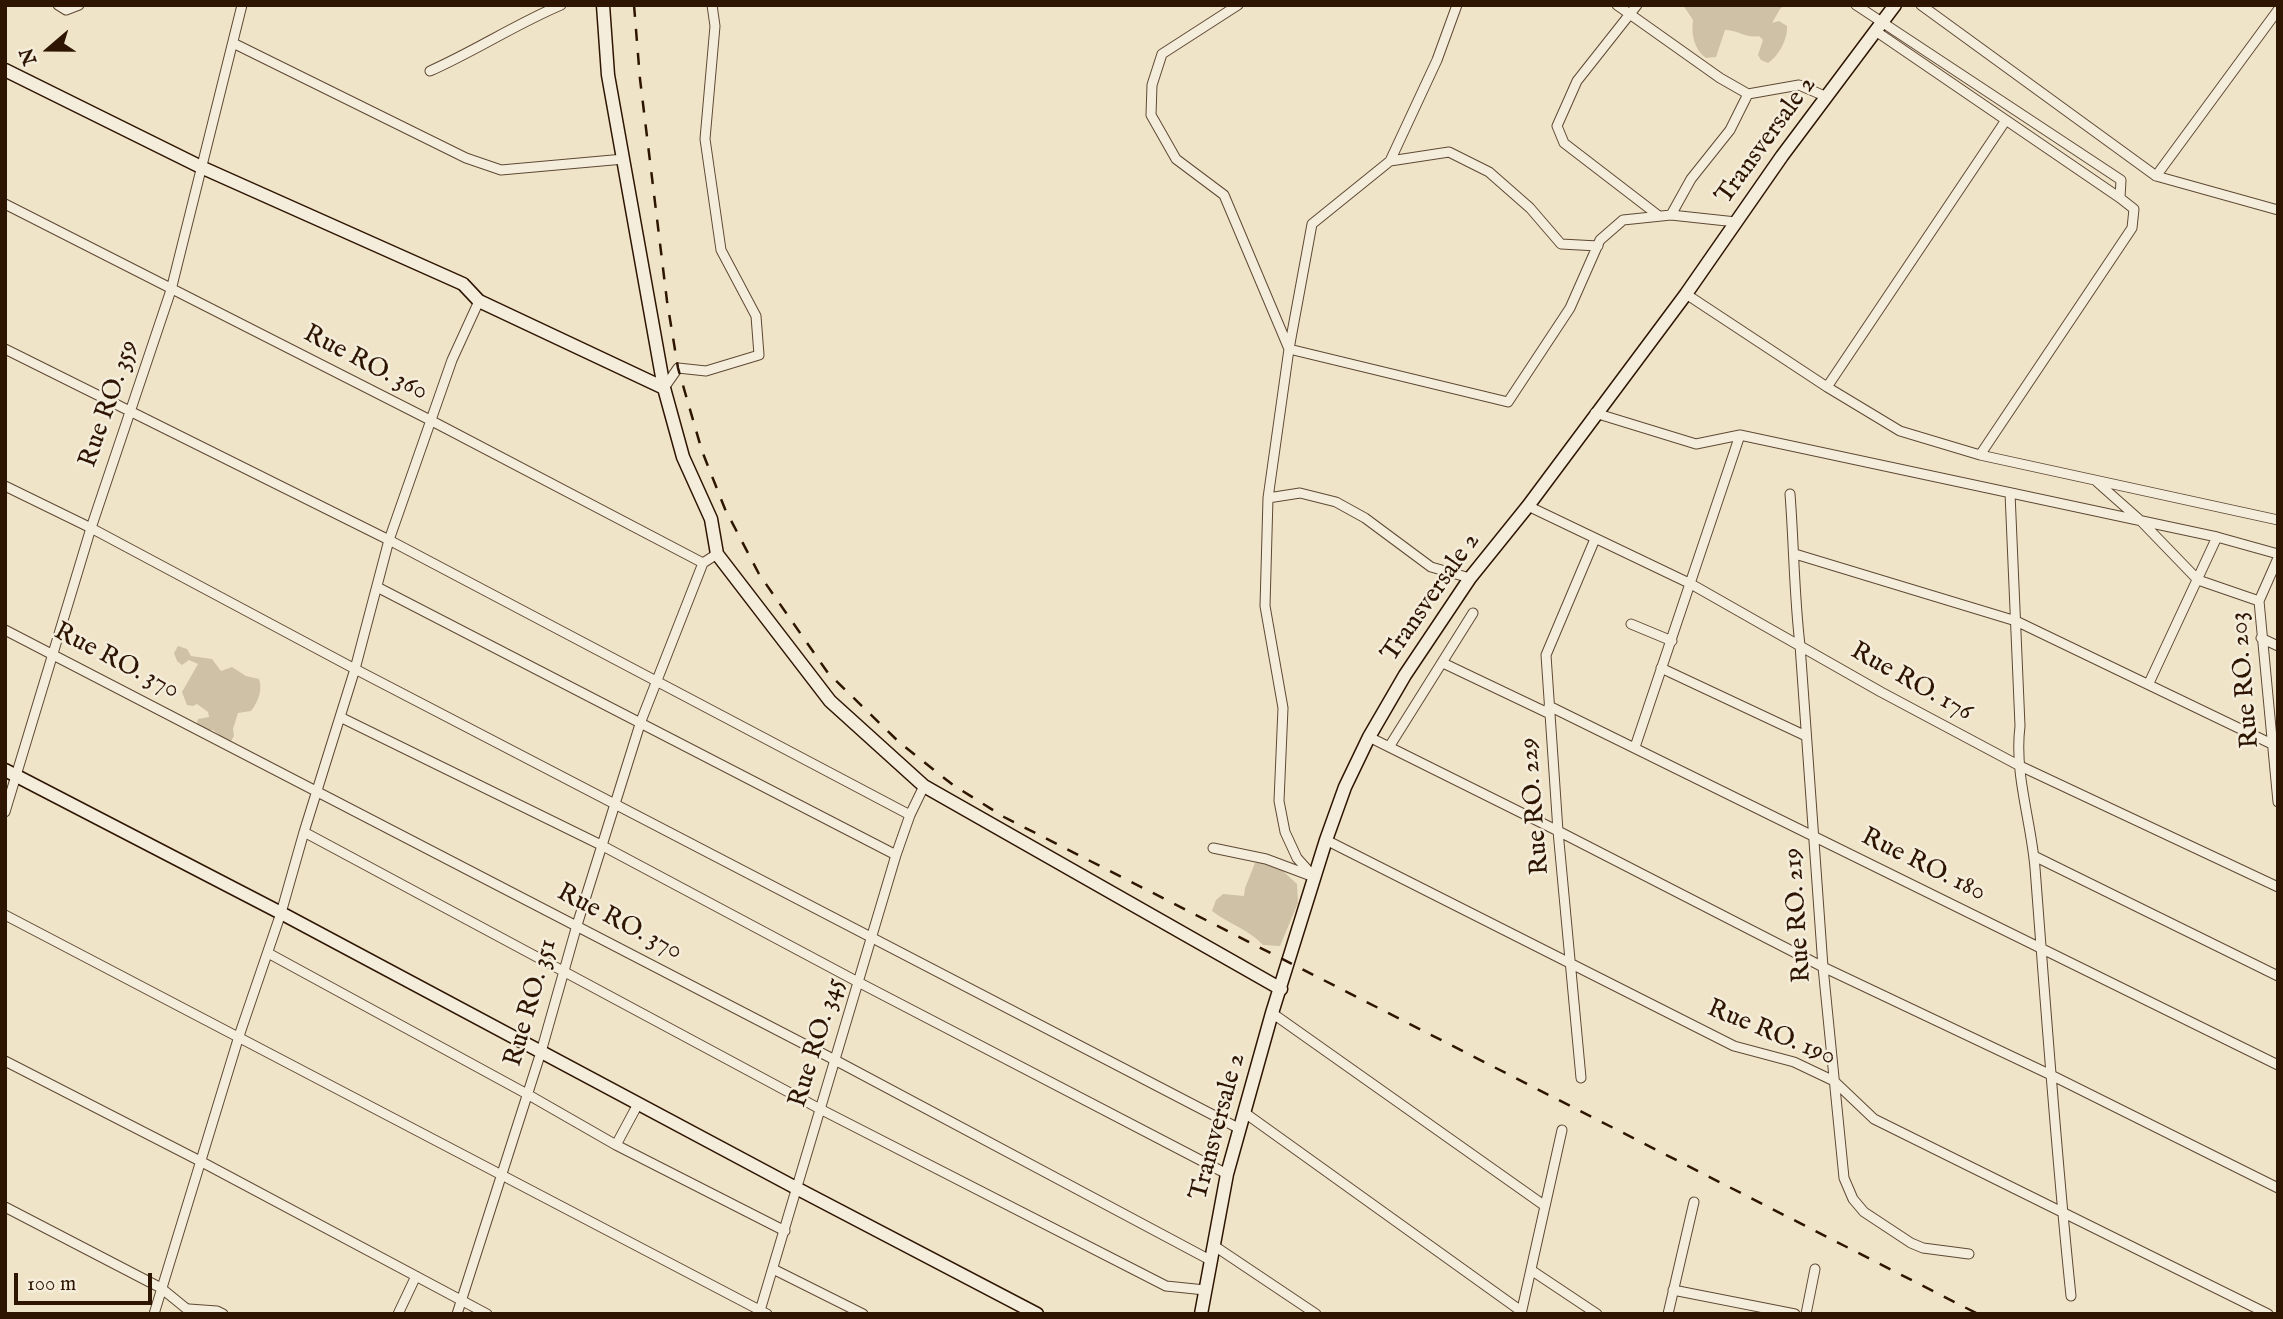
<!DOCTYPE html>
<style>
body{margin:0}
#map{position:relative;width:2283px;height:1319px;overflow:hidden;background:#f0e4c8;font-family:"IM FELL English",serif}
canvas{display:block}
.frame{position:absolute;inset:0;border:7px solid #2e1502;pointer-events:none}
.north{position:absolute;left:14px;top:14px;width:70px;height:70px;-webkit-text-stroke:5px #f5eddb;paint-order:stroke;rotate:250deg;font-size:19px;font-weight:700;line-height:28px;text-align:center;color:#2e1502}
.north::after{content:'';display:block;margin:auto;width:24px;height:32px;background:#2e1502;clip-path:polygon(50% 0,100% 100%,50% 72%,0 100%)}
.scale{position:absolute;left:14px;top:1273px;width:138px;height:32px;box-sizing:border-box;border:4px solid #2e1502;border-top:0;padding-left:9px;font-size:21px;line-height:24px;white-space:nowrap;color:#2e1502;-webkit-text-stroke:5px #f5eddb;paint-order:stroke}
</style>
<div id="map">
<canvas width="2283" height="1319"></canvas>
<div class="frame"></div>
<div class="north">N</div>
<div class="scale">100 m</div>
</div>
<script>
const context = document.querySelector('canvas').getContext('2d');
context.lineJoin = 'round';
function paint(path, color) { context.fillStyle = color; context.fill(path, 'evenodd'); }
function trace(path, color, width, dash) { context.strokeStyle = color; context.lineWidth = width; context.lineCap = dash ? 'butt' : 'round'; context.setLineDash(dash || []); context.stroke(path); }
function write(font, color, halo, rows, align = 'center') {
  context.font = font + ' "IM FELL English",serif'; context.lineWidth = 5; context.setLineDash([]); context.textBaseline = 'middle'; context.strokeStyle = halo; context.fillStyle = color; for (const [text, x, y, turn = 0] of rows) {
    context.save(); context.translate(x, y); context.rotate((+turn || 0) * Math.PI / 180); context.textAlign = isNaN(turn) ? turn : align; if (halo) context.strokeText(text, 0, 0); context.fillText(text, 0, 0); context.restore();
  }
}
paint(new Path2D(`
 M1683,5H1785L1780,9L1772,23L1779,21L1787,26C1788,38 1779,56 1768,63L1761,60L1758,55L1763,40L1759,36C1747,39 1738,30 1725,30L1716,57L1706,58C1694,49 1691,35 1693,20Z
 M178,646L187,649L191,656L212,659L221,671L232,667L246,676L259,679C263,690 258,702 251,711L238,713L233,729L234,736L231,741H226L213,730H202L197,724L198,719L209,717L208,712L197,704L193,706L187,705L182,692L198,664L189,660L182,665L177,661L174,653Z
 M1264,861L1283,871L1297,884L1298,903L1280,946L1263,945C1247,928 1230,925 1212,911L1216,900L1223,894L1244,896L1245,888L1255,863Z`), '#cfc1a6');
const street = new Path2D(`
 M58,5L66,10L79,5
 M1238,5L1162,54L1152,85L1151,115L1176,159L1224,195L1289,349L1508,402L1570,308L1600,240L1623,220L1671,215L1736,222
 M1617,5L1720,78L1748,94
 M1637,5L1577,81L1557,126L1564,143L1659,216
 M1856,5L2121,180L2120,198
 M1921,5L2156,176L2278,210
 M1877,32L2120,198L2134,209L2132,228L1980,455
 M233,43L466,158L501,170L624,159
 M430,71C475,51 516,24 561,5
 M1390,161L1449,152L1489,172L1530,208L1561,244L1598,246
 M2156,176L2278,10
 M5,204L430,420L703,563
 M1671,215L1691,179L1730,130L1748,94L1799,85L1827,97
 M1686,294L1827,387L1900,431L1980,455L2278,520
 M5,349L389,540L910,815
 M1827,387L2006,120
 M664,388L678,368L706,371L759,355L756,316L721,250L705,139L715,26L712,5
 M1595,413L1696,444L1740,435L2217,537L2278,554
 M2097,482L2141,521L2198,580L2259,601
 M5,486L91,528L355,669L1240,1129
 M2010,493L2020,726C2014,774 2031,820 2035,868C2046,1010 2056,1153 2071,1296
 M1790,494C1794,545 1794,595 1800,645L1823,967L1844,1178L1853,1199L1864,1212L1911,1243L1923,1248L1969,1254
 M1268,498L1300,493L1336,502L1365,518L1431,567L1470,578
 M1528,506L1691,584L1881,692L2018,765L2278,887
 M1795,554L2016,621L2278,747
 M2278,558L2259,601L2278,802
 M377,587L896,855
 M1631,624L1672,641
 M5,630L833,1059L1210,1260
 M2261,638L2278,646
 M1443,663L1550,714
 M1661,668L1806,736
 M2149,683L2217,537
 M1549,706L2278,1065
 M340,717L601,845L858,982L1227,1174
 M1369,737L1558,831L1823,967L2051,1075L2278,1188
 M1389,747L1473,613
 M1635,747L1740,435
 M5,812L91,528L171,290L242,5
 M304,832L820,1109L1166,1286L1205,1290
 M1326,840L1734,1046L1794,1062L1834,1081L1874,1119L2268,1314
 M1213,848L1266,859L1314,877L1297,858L1285,832L1279,801L1283,708L1265,606L1268,498L1289,349L1312,224L1390,161L1437,60L1457,5
 M2034,856L2278,976
 M5,915L767,1314
 M268,953L527,1094L616,1145L785,1231
 M1272,1013L1545,1206
 M5,1061L200,1161L487,1314
 M1581,1078L1558,831L1546,655L1595,539
 M1245,1113L1521,1311
 M616,1145L638,1104
 M5,1207L161,1288L193,1314
 M1213,1245L1316,1314
 M773,1269L863,1314
 M1531,1270L1597,1314
 M1673,1290L1795,1314
 M189,1309L217,1311L223,1314
 M154,1314L239,1036L281,913L304,832L355,669L389,540L452,360L479,301
 M398,1314L416,1276
 M457,1314L541,1052L577,925L641,721L703,563L717,554
 M759,1314L896,855L910,815L924,786
 M1521,1314L1562,1130
 M1668,1314L1694,1202
 M1806,1314L1815,1269`);
const secondary = new Path2D(`
 M603,5L608,75L664,388L683,457L711,519L717,554L830,701L924,786L1281,989
 M5,70L203,168L463,284L479,301L664,388
 M5,770L281,913L798,1189L1037,1314
 M1201,1314L1227,1174L1272,1013L1326,840L1345,787L1369,737L1405,675L1470,578L1528,506L1686,294L1782,156L1895,5`);
trace(street, '#5e4934', 11);
trace(secondary, '#2e1502', 15);
trace(street, '#f5eddb', 9);
trace(secondary, '#f5eddb', 12);
trace(new Path2D(`
 M634,5L640,79L667,301L678,368L702,451L725,509L759,574L828,673L900,743L953,785L1004,817L1978,1314`), '#2e1502', 2.5, [12, 12]);
write('26px', '#2e1502', '#f5eddb', [
 ["Transversale 2",1767,141,-54],
 ["Rue RO. 360",365,364,27],
 ["Rue RO. 359",110,404,-71],
 ["Transversale 2",1432,598,-55],
 ["Rue RO. 370",116,662,27],
 ["Rue RO. 203",2246,680,-95],
 ["Rue RO. 176",1911,683,29],
 ["Rue RO. 229",1536,806,-95],
 ["Rue RO. 180",1923,866,26],
 ["Rue RO. 219",1799,915,-94],
 ["Rue RO. 370",619,923,27],
 ["Rue RO. 351",532,1003,-74],
 ["Rue RO. 190",1771,1034,22],
 ["Rue RO. 345",818,1043,-73],
 ["Transversale 2",1219,1127,-75]
]);
</script>
